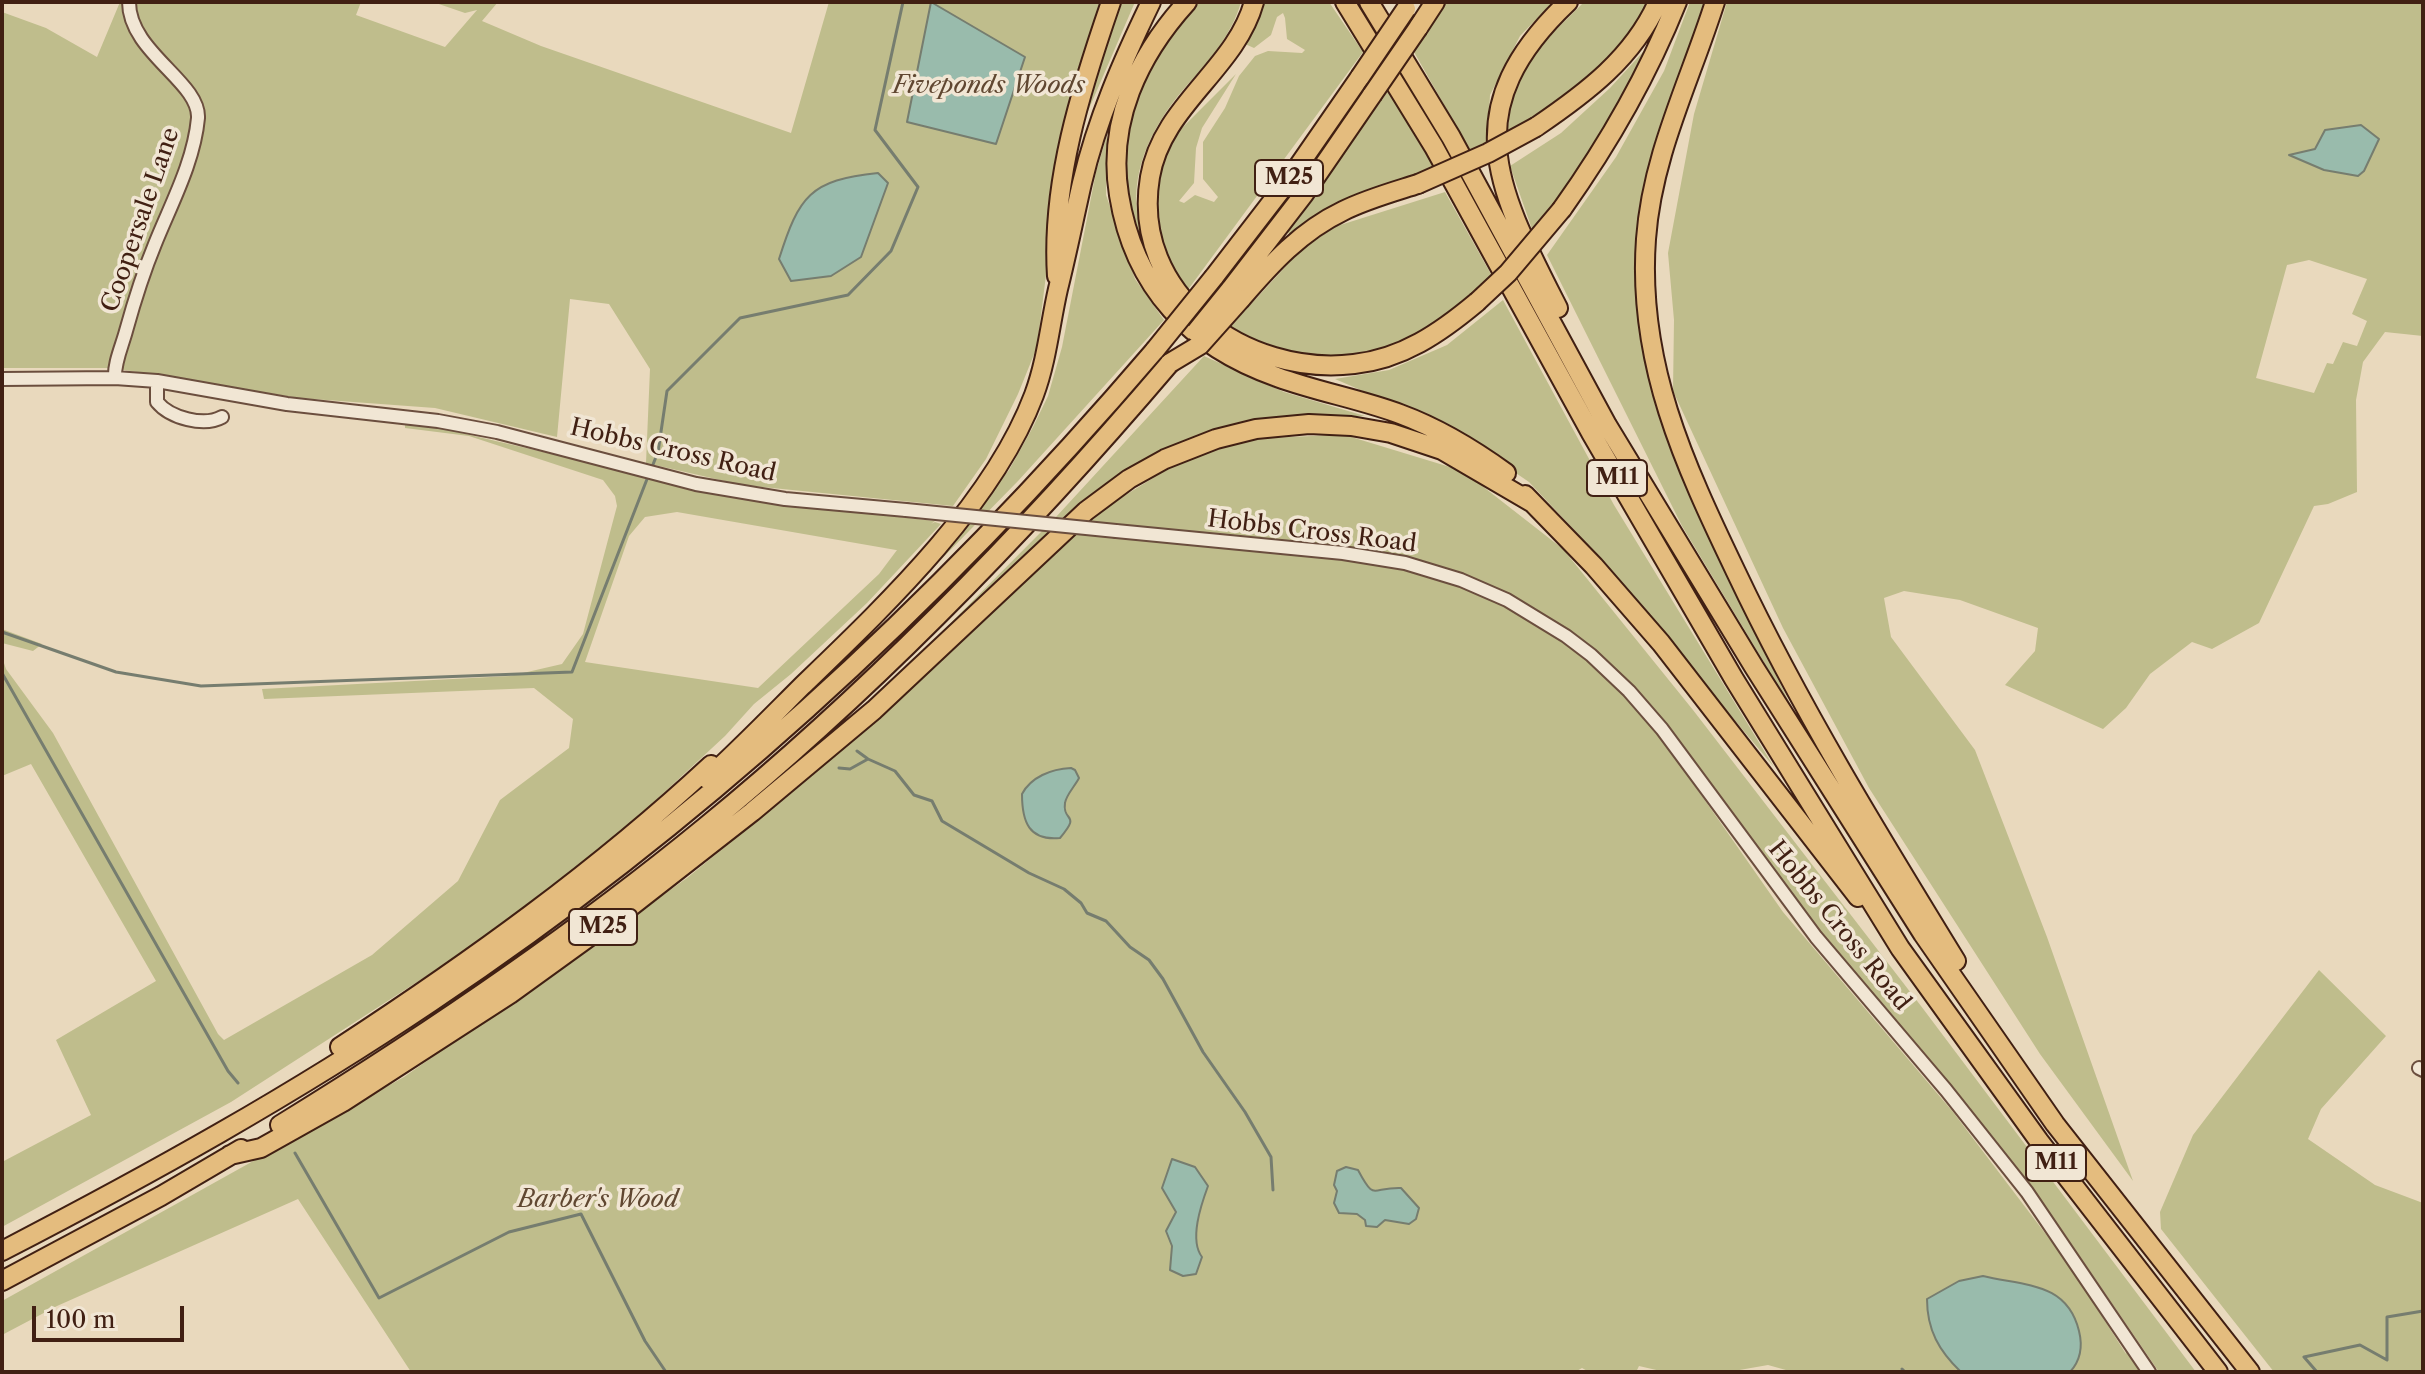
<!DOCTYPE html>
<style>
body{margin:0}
#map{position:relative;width:2425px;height:1374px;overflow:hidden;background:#e9d9bd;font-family:"Libre Caslon Text",serif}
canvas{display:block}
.frame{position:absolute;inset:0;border:4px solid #412013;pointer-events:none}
.scale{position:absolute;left:32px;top:1306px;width:152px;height:36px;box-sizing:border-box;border:4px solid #412013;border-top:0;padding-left:10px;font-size:24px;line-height:28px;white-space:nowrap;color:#412013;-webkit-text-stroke:6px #f1e6d4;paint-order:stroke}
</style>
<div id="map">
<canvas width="2425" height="1374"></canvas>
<div class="frame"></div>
<div class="scale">100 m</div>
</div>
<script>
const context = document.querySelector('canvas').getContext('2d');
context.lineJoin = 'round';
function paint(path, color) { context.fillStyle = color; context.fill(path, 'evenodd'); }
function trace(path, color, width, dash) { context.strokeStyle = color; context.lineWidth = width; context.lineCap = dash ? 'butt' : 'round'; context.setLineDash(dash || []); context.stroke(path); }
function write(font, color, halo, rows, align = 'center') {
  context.font = font + ' "Libre Caslon Text",serif'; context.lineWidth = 7; context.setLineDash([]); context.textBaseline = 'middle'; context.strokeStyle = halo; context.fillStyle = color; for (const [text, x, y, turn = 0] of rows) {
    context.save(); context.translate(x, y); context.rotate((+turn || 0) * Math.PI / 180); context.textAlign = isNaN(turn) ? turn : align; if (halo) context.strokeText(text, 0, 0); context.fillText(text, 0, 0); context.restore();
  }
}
paint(new Path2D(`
 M120,2H361L356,15L445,47L477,10L465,13L433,2H498L482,21L541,46L791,133L829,2H1106L1057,187L1037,347L1018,394L986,459L953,506L742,485L646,463L650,369L609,304L570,299L557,437L435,408L299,398L112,368H2V12L46,28L97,57Z
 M1121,2H1135L1082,125Z
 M1198,2H1241C1232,34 1210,60 1188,84C1156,120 1129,168 1138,218C1140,232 1146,246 1149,259L1130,218L1124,159L1138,86L1171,31Z
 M1264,2H1329L1363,52L1187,291L1164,254L1155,215L1157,177L1171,139L1236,74L1202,128L1196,148L1194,183L1179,201L1184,203L1195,195L1214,202L1218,197L1203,179V142L1225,108L1239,76L1255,56L1268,51L1302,53L1305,50L1287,39L1285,18L1283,13L1277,17L1271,35L1254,48L1245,44L1258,21Z
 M1446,2H1553L1520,36L1490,95L1487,149L1472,154L1414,52Z
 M1584,2H1650L1638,31L1596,73L1525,127L1506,137C1509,123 1510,107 1514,93C1524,55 1558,29 1584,2Z
 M1690,2H1704L1654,151L1636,234L1639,320L1656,408L1723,566L1795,714L1682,526L1547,255L1616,157L1664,71Z
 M1727,2H2423V336L2385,332L2363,362L2356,400L2357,492L2328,504L2314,506L2259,623L2212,649L2192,642L2150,674L2126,708L2103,729L2005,685L2035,651L2038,628L1960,600L1904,591L1884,598L1891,637L1975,750L2047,937L2133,1181L2040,1054L1869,788L1783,628L1673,391L1674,320L1668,253L1694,114ZM2309,260L2367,279L2352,314L2367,321L2357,346L2343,342L2333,364L2327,363L2314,393L2256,378L2287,265Z
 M1653,41L1612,123L1563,196L1533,232L1510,166L1561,133L1610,88Z
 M1388,91L1435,169L1338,203L1290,234L1287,232Z
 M1107,135L1106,195L1135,279L1164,320L1018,481L922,579L1009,470L1033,427L1048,396L1062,347L1096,172Z
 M1445,192L1492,276C1479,288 1467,303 1452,314C1379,366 1308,372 1229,328L1299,252L1334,227Z
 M1503,300L1614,505L1774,767L1578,534L1529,482L1463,437L1421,416L1335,379L1389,370L1447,345Z
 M1204,356L1284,392L1365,416L1281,417L1198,436L1146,458L1110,482L1066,518L1056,517Z
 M405,420L751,500L935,521L931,524L935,522L941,524L867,603L791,674L754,704L725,736L615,838L476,944L231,1102L2,1227V1162L91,1115L56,1040L156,981L31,764L2,776V657L6,669L53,733L218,1034L224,1040L372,955L458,881L500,800L569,748L573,719L534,688L264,699L262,689L510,676L562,664L583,634L617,506L615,496L603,480L469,436L405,428ZM677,512L896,550H897L879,574L758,688L585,662L629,536L645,517Z
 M1335,435L1348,436L1463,471L1563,549L1693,710L1921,1006L2196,1372H2159L2059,1226L1883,1017L1748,839L1676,759L1783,912L1953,1112L2070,1266L2126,1354L2125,1348L2157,1372H1793L1768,1365L1728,1372H1665L1639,1366L1636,1372H1589L1582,1368L1575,1372H411L298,1199L57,1306L2,1335V1301L404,1077L687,878L828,762L1058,549L1111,504L1171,467L1245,439Z
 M1043,530L1052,531L923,651Z
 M2,629L42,644L33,651L2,643Z
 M2319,970L2386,1036L2321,1109L2308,1139L2375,1185L2423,1203V1372H2274L2161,1229L2160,1212L2193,1135Z`), '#bfbd8c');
const water = new Path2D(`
 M931,2L1025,57L996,144L907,122Z
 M2361,125L2379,139L2364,171L2358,176L2324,170L2289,155L2315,149L2325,130Z
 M878,173L888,183L861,257L831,276L791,281L779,259C799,196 810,180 878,173Z
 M1071,768L1075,770L1079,778C1075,786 1066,795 1065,803C1062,823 1082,812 1060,838C1029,841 1022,822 1022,794C1031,777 1051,769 1071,768Z
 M1172,1159L1195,1167L1208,1186C1201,1205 1189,1240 1202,1257L1196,1274L1183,1276L1170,1270L1172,1246L1166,1231L1176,1212L1162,1188Z
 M1346,1167L1358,1170C1375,1202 1371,1187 1401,1188L1419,1208L1416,1219L1409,1224L1385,1220L1377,1227L1366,1226L1365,1220L1357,1214L1339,1213L1334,1203L1337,1191L1334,1185L1337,1171Z
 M1983,1276C2025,1286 2067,1282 2079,1331C2083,1347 2081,1360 2070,1372H1961C1939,1351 1927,1330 1927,1299L1959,1281Z`);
paint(water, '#99bbac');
trace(water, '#767d6f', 2);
trace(new Path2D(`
 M652,467L658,452L667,391L740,318L848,295L891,251L918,187L875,130L903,2
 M2,632L116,672L201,686L572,672L649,474
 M2,673L228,1071L238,1083
 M857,751L868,759L895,771L914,795L932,801L942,821L1029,873L1064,889L1081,903L1087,913L1106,921L1130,947L1149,960L1163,979L1203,1052L1245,1112L1271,1157L1273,1190
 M839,768L850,769L868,759
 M295,1153L379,1298L509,1232L581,1214L645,1341L666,1372
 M1902,1369L1905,1372
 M2317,1372L2304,1357L2360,1345L2387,1360V1317L2423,1311`), '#767d6f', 3);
const minor = new Path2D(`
 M115,378C114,363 122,346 126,331C134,302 143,273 155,244C171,204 194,162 198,118C200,82 129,52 129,2
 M2,379L115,378L157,381L287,404L438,421L497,432L696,484L785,499L906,510
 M157,381V402C170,418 204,427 222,417
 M1116,531L1343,553L1405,563L1461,580L1507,600L1566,636L1591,655L1629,691L1662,729L1816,937L1946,1090L2027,1192L2149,1372
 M2419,1068L2423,1070`);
const highway = new Path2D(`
 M1187,2C1138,56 1107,122 1119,195C1134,288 1191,347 1277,377C1318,392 1360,399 1400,414C1438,428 1473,449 1506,473
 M1254,2C1235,70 1162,105 1150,177C1130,295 1246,377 1354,364C1402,359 1440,333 1477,302
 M1345,2L1434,147L1591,433L1734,679L1900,948L2039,1141L2218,1372
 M1369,2L1451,137L1607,425L1754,667L1923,934L2055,1124L2250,1372
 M1715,2C1690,81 1652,155 1646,239C1637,362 1684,464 1736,572C1800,707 1878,834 1956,961
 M1418,28L1435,2
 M1536,127C1586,93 1633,58 1658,2
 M1562,209C1609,143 1647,77 1677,2
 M1057,276C1051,183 1081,89 1111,2
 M1214,277L1288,181L1360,77
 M1230,290L1304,194L1372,95
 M1241,299C1271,264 1301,231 1343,211C1367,199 1393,192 1418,184
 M1558,308C1497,188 1454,110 1568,2
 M1525,495L1594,566L1661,643L1858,897
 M707,779C740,749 771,717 802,686C885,606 993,504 1034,395C1047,360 1050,324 1058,289C1067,253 1074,218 1082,183C1097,119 1123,60 1151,2
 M340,1047C470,962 597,871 711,765
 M280,1125C428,1034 571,937 705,827C875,688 1027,531 1170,363
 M230,1155L261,1148L343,1102L510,994L629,908L752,812L874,710L1086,511L1129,479L1165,459L1216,439L1256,429L1309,424L1351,426L1391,433L1442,450L1531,502
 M2,1251C149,1175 293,1095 431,1002C701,822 944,597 1155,350
 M2,1281L161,1196L241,1149`);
trace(minor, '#6b4e3e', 16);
trace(highway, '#412013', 22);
trace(minor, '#f1e6d4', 12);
trace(highway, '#e4bc7e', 18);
const minorBridge = new Path2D(`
 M906,510L1116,531`);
const highwayBridge = new Path2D(`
 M1360,77L1406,9
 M1372,95L1418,28
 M1418,184L1488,153L1536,127
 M1477,302L1508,273L1562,209
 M1196,332L1230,290
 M1155,350L1214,277
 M1170,363L1200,345L1241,299`);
trace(minorBridge, '#6b4e3e', 16, []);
trace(highwayBridge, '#412013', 22, []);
trace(minorBridge, '#f1e6d4', 12);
trace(highwayBridge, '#e4bc7e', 18);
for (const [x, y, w] of [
 [1289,178,68],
 [1617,478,60],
 [603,927,68],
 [2056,1163,60]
]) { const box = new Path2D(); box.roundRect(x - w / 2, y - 18, w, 36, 6); context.fillStyle = '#f1e6d4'; context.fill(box); trace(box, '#412013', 2); }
write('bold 22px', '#412013', null, [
 ["M25",1289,178],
 ["M11",1617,478],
 ["M25",603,927],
 ["M11",2056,1163]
]);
write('italic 24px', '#604731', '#f1e6d4', [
 ["Fiveponds Woods",989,86],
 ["Barber's Wood",598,1200]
]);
write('24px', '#412013', '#f1e6d4', [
 ["Coopersale Lane",141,220,-71],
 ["Hobbs Cross Road",673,451,13],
 ["Hobbs Cross Road",1312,532,7],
 ["Hobbs Cross Road",1839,926,51]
]);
</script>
